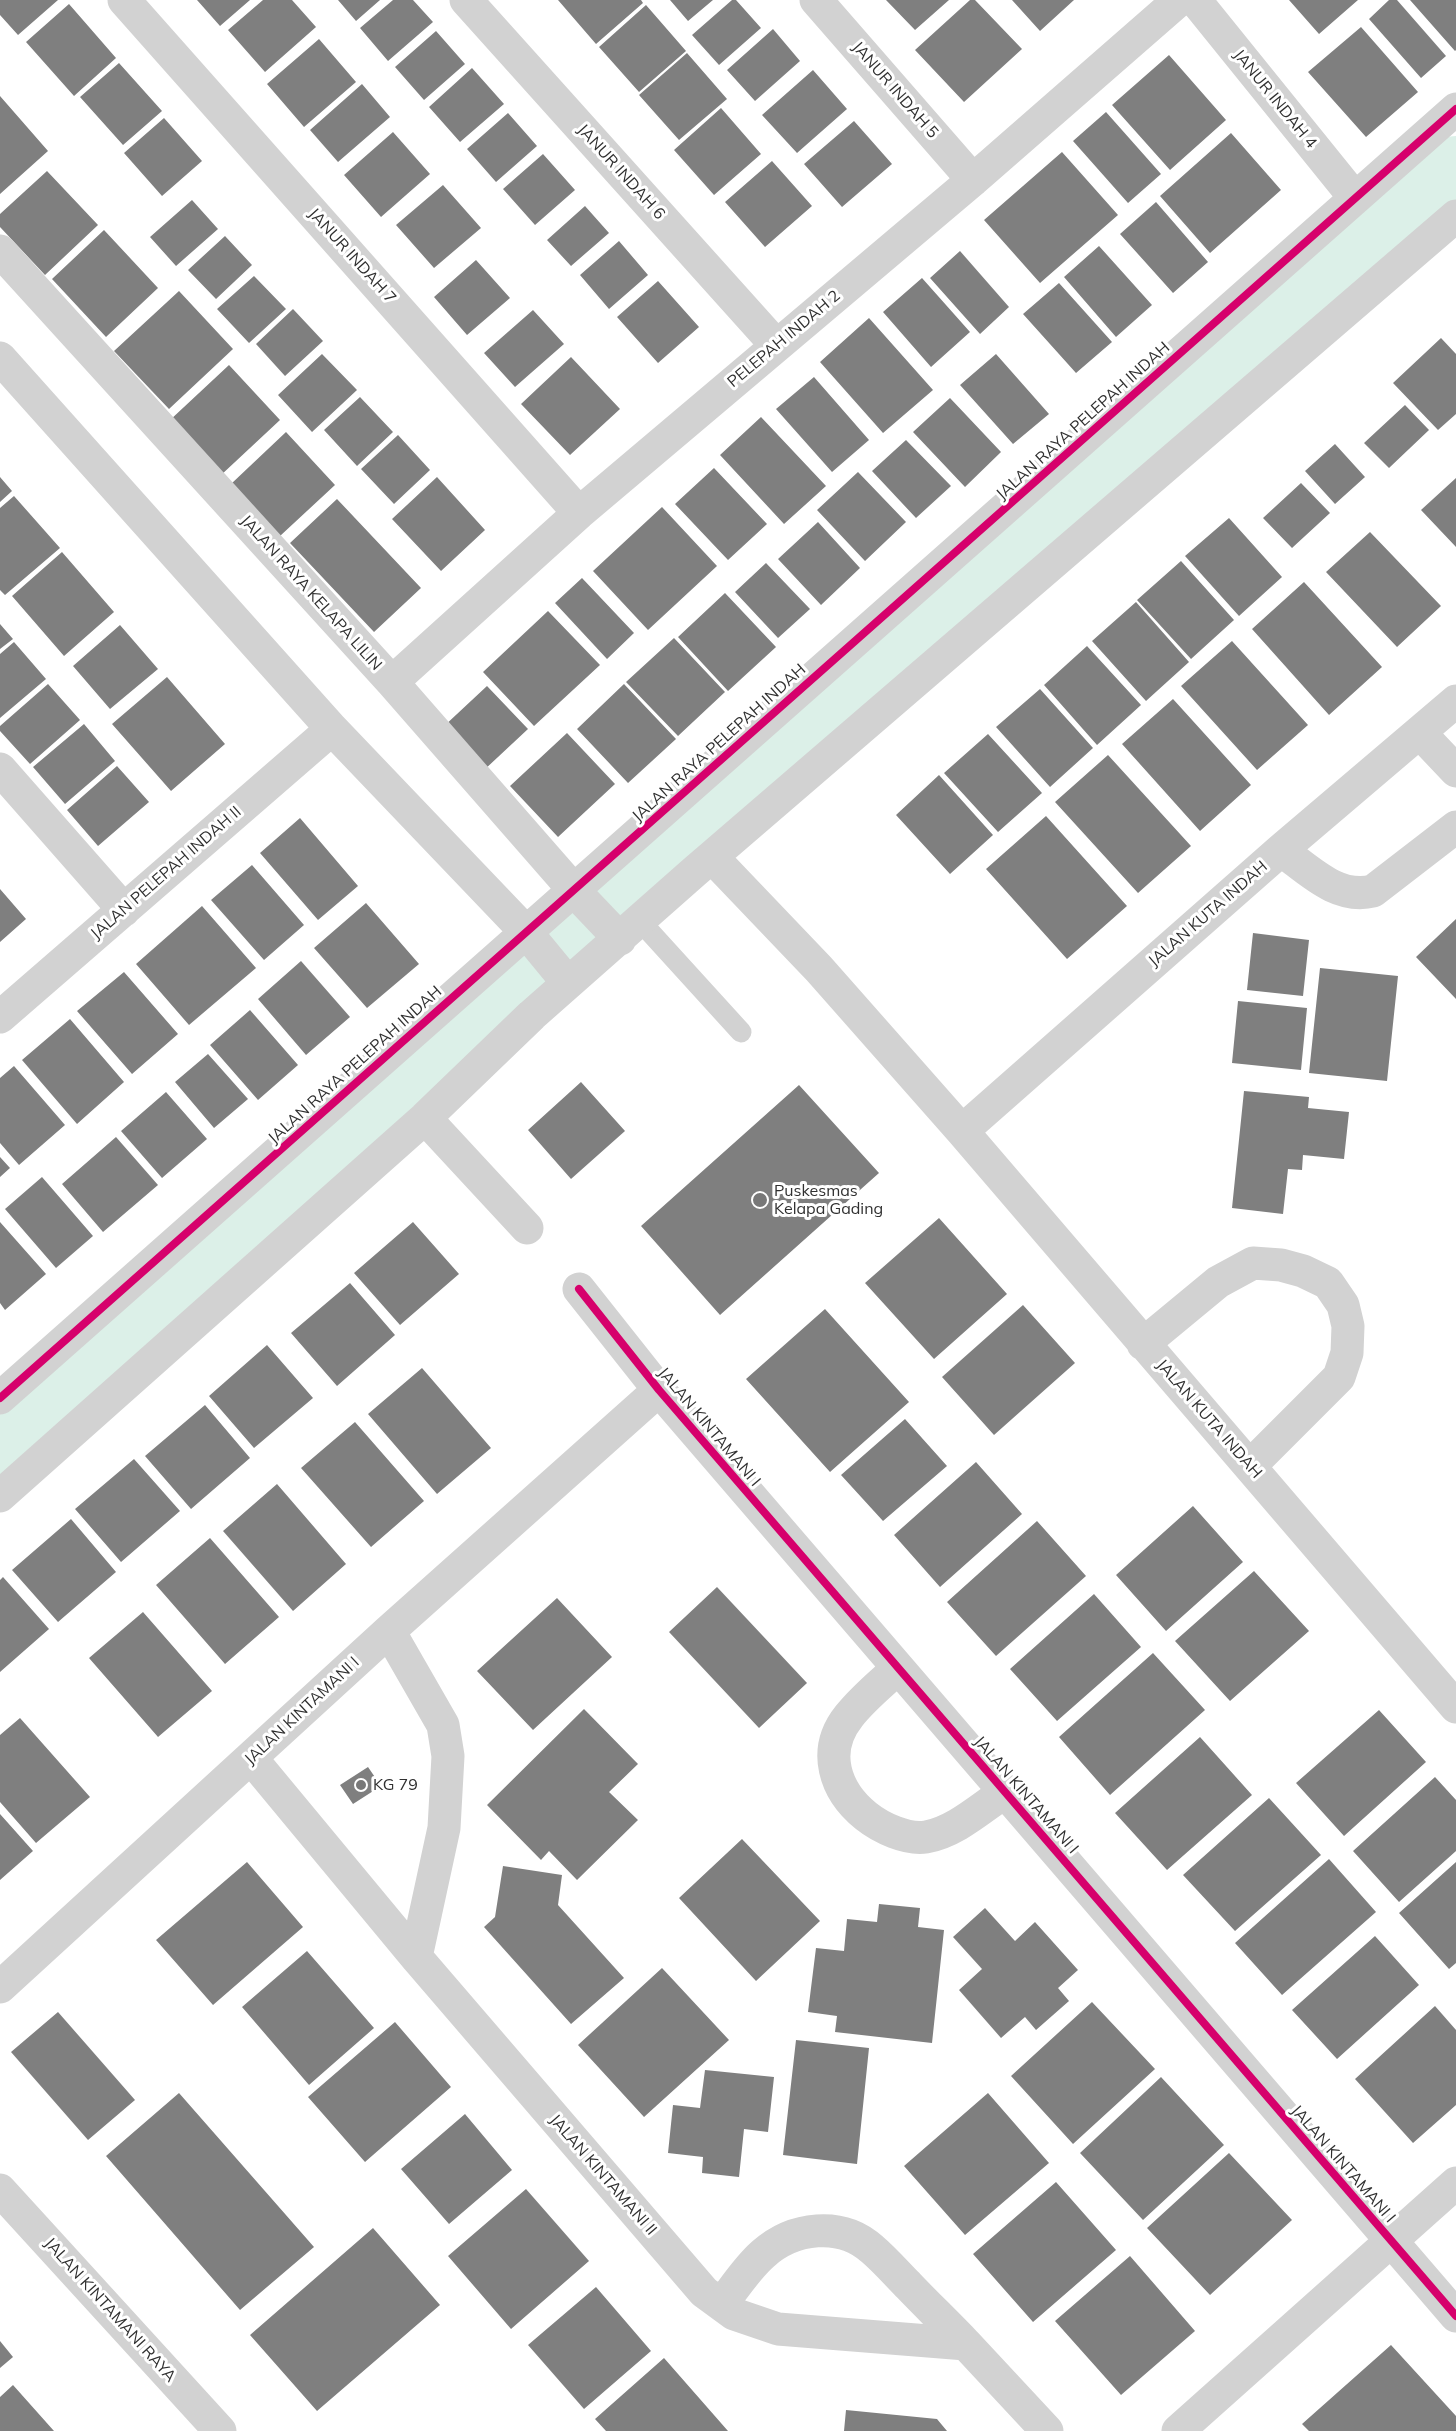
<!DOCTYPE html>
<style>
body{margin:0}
canvas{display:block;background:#fff}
</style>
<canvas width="1456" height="2431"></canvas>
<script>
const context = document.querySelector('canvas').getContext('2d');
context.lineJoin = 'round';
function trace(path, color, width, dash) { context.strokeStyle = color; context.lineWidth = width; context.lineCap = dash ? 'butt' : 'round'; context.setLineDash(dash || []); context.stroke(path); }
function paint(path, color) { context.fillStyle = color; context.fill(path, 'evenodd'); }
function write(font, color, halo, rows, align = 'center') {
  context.font = font + ' Mulish,sans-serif'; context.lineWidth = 6; context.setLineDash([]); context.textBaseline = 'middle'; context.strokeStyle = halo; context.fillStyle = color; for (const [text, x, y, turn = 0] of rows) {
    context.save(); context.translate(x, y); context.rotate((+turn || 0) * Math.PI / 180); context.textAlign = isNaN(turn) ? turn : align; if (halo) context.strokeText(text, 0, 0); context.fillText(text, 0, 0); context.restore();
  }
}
trace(new Path2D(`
 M0,1439L652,867L1456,171`), '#dcf0e8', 70);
paint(new Path2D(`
 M0,0H58L18,35L0,15Z
 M197,0H250L220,26Z
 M263,0H292L316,27L265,72L228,30Z
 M338,0H380L356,21Z
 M393,0H413L433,22L388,61L360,28Z
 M558,0H641L643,3L596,44Z
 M670,0H713L688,21Z
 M732,0H736L761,28L719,65L692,35Z
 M886,0H949L915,30Z
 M970,0H975L1022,49L964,102L915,50Z
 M1012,0H1074L1040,31Z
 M1289,0H1358L1319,34Z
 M1389,0H1397L1446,56L1421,78L1369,19Z
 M1410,0H1456V50L1455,51Z
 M69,4L116,58L74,96L26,42Z
 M646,5L686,51L639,92L599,47Z
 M1361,27L1418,92L1366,137L1308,72Z
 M773,29L800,61L755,101L727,70Z
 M436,31L465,64L424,100L395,67Z
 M319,39L356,82L304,127L267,84Z
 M687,53L727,99L679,140L639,95Z
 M1169,55L1226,120L1170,170L1112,105Z
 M119,63L162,111L123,145L80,97Z
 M472,68L504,104L460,142L429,107Z
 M813,70L847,109L797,153L762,115Z
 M362,84L390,117L338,162L310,130Z
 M0,96L48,151L0,194Z
 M721,108L761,154L714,195L674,150Z
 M1106,112L1161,174L1128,203L1073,141Z
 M508,113L537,146L496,182L467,149Z
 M164,118L202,161L162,196L124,153Z
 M854,121L892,164L842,207L804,164Z
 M393,132L430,174L381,217L344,175Z
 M1231,133L1281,190L1210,253L1160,196Z
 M1062,152L1118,215L1040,283L984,220Z
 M543,154L575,190L535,225L503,189Z
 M772,161L812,206L765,247L725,202Z
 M47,171L98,225L45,275L0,227V214Z
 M443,185L481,228L434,268L396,225Z
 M192,200L218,229L176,266L150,237Z
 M1156,202L1208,262L1173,293L1120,234Z
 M585,206L609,233L571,266L547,240Z
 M104,230L158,288L106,337L52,279Z
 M225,236L252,265L216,299L188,270Z
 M619,241L648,275L609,309L580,275Z
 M1099,246L1152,305L1116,337L1064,277Z
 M960,251L1009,307L980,334L930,278Z
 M476,260L510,298L467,335L434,297Z
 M254,276L286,309L249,343L217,309Z
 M922,278L970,332L931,367L883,312Z
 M658,281L699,327L658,363L617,317Z
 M1059,283L1112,342L1076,373L1023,314Z
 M179,291L233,349L169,409L114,351Z
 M293,309L323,341L285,376L256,344Z
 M533,310L564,344L515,387L484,353Z
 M869,318L933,390L883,433L820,362Z
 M1441,338L1456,354V414L1438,430L1393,383Z
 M322,354L357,390L312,432L278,395Z
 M996,354L1049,414L1013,444L960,385Z
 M571,357L620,409L570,455L521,404Z
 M229,365L280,420L220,476L169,421Z
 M814,377L869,440L832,472L776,409Z
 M360,397L393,432L357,466L324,430Z
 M950,398L1001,452L965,487L913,432Z
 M1405,405L1429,430L1389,468L1364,443Z
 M761,417L826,486L784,524L720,455Z
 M286,432L335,485L280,536L231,484Z
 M398,435L430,470L394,504L361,469Z
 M906,440L951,486L916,518L872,471Z
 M1335,444L1365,477L1335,504L1305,471Z
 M714,468L767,524L728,560L675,504Z
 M858,472L906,522L865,561L817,510Z
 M0,477L12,491L0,502Z
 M437,477L485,530L441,571L392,519Z
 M1456,478V547L1421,510Z
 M1301,483L1330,513L1292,548L1263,518Z
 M14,496L60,548L5,595L0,590V508Z
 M337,499L421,588L374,632L290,543Z
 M662,507L717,566L648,630L593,571Z
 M1229,518L1282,577L1239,616L1185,556Z
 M818,522L860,568L821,605L778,559Z
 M1370,532L1441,606L1397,647L1326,572Z
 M62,552L114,612L64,656L12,596Z
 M1181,561L1234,620L1191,659L1137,600Z
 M766,563L810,609L778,638L735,592Z
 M582,578L634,633L607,659L555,603Z
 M1304,582L1382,667L1329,715L1252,629Z
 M725,593L776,647L728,691L678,637Z
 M1136,602L1189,662L1146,701L1092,641Z
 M548,611L600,665L534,726L483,672Z
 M0,624L13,639L0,649Z
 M120,625L158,669L110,709L73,666Z
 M674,638L725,692L678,736L626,682Z
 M1232,641L1308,725L1257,770L1181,686Z
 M14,642L46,679L0,718V654Z
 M1087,646L1141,705L1097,745L1044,685Z
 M167,677L225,744L171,791L112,724Z
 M48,684L80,720L30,764L0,731V726Z
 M624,684L676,739L628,783L577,729Z
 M487,686L528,729L483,771L442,728Z
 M1040,689L1093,748L1050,787L996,727Z
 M1173,699L1251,785L1200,831L1122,744Z
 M84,724L115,761L65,804L33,767Z
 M567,733L615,784L558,837L510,786Z
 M988,734L1042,793L998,832L944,773Z
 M1108,755L1191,846L1138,893L1055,802Z
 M117,766L149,802L98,846L67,810Z
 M939,775L993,835L950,874L896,815Z
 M1046,816L1127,906L1067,959L986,869Z
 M300,818L358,886L318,920L260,853Z
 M252,865L304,925L264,960L211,900Z
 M0,889L26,919L0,942Z
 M366,903L419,964L367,1008L314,948Z
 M202,906L256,968L189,1025L136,964Z
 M1456,919V999L1416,957Z
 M1253,933L1309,940L1303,996L1247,990Z
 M301,961L350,1017L306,1055L258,999Z
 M1320,968L1398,976L1387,1081L1309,1073Z
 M124,972L178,1034L132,1074L77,1011Z
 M1238,1001L1307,1008L1301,1070L1232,1063Z
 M250,1010L298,1065L258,1100L210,1045Z
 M70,1019L124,1082L77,1124L22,1060Z
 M208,1054L248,1099L214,1128L175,1082Z
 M14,1066L65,1125L19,1165L0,1143V1078Z
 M581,1082L625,1131L571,1179L528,1130Z
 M799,1085L879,1173L720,1315L641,1226Z
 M1244,1091L1309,1097L1308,1108L1349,1112L1344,1159L1303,1155L1302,1170L1288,1169L1283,1214L1232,1208Z
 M166,1092L207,1139L162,1178L121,1131Z
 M116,1137L158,1185L103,1232L62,1184Z
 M0,1157L10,1168L0,1177Z
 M42,1177L93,1236L56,1268L5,1209Z
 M939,1218L1007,1294L934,1359L865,1283Z
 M0,1222L46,1274L5,1310L0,1303Z
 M413,1222L459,1274L400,1325L354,1273Z
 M350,1283L395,1335L337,1386L291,1333Z
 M1023,1305L1075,1363L994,1435L942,1377Z
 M825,1309L909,1402L830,1472L746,1379Z
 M267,1345L313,1398L254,1448L209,1396Z
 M422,1368L491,1448L437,1494L368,1414Z
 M205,1405L250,1458L191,1509L145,1456Z
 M905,1419L947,1466L883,1521L841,1475Z
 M355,1422L424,1501L371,1547L301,1468Z
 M134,1459L180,1511L121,1562L75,1509Z
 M976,1462L1022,1514L940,1587L894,1535Z
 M277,1484L346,1564L293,1611L223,1531Z
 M1193,1506L1243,1562L1166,1631L1116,1575Z
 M71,1519L116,1572L58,1622L12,1570Z
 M1037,1521L1086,1576L996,1656L947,1602Z
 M210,1538L279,1617L225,1664L156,1585Z
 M1254,1571L1309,1631L1230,1701L1175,1641Z
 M3,1577L49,1629L0,1672V1580Z
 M717,1587L807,1683L759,1728L669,1632Z
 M1094,1594L1141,1647L1057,1721L1010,1669Z
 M557,1598L612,1657L533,1730L477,1671Z
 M143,1612L212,1691L158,1737L89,1658Z
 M1153,1653L1205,1710L1110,1795L1059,1737Z
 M584,1709L638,1764L609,1792L638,1820L577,1880L549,1851L541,1860L487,1805Z
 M1379,1710L1426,1762L1344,1836L1296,1783Z
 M20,1718L90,1797L36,1843L0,1802V1735Z
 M1200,1737L1252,1795L1167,1870L1115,1813Z
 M368,1767L381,1786L353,1804L340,1785Z
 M1435,1777L1456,1800V1851L1399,1902L1353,1851Z
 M1269,1798L1321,1855L1235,1931L1183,1875Z
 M0,1814L33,1851L0,1880Z
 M742,1839L820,1921L756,1981L679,1898Z
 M1329,1859L1376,1912L1282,1995L1235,1943Z
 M247,1862L303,1927L213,2005L156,1940Z
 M1456,1862V1963L1449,1969L1399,1913Z
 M503,1866L562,1875L558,1905L624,1978L571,2024L484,1927L495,1917Z
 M879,1904L920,1908L918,1927L944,1930L932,2043L835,2032L837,2016L808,2012L816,1948L844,1951L847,1919L877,1922Z
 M985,1908L1015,1941L1035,1922L1078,1970L1058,1988L1069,2001L1036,2030L1025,2017L1001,2038L959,1990L982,1969L953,1937Z
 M1375,1936L1419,1985L1337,2059L1292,2010Z
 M307,1951L374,2028L309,2085L242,2007Z
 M662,1968L729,2040L644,2117L578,2045Z
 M1092,2002L1155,2069L1073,2144L1011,2076Z
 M1435,2006L1456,2030V2105L1413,2143L1355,2079Z
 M58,2012L135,2100L88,2140L11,2052Z
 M395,2022L451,2087L365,2162L308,2097Z
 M796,2040L869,2048L857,2164L783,2155Z
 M705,2070L774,2077L768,2132L744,2129L739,2177L702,2173L703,2157L668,2153L673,2105L700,2108Z
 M1161,2077L1224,2145L1143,2220L1080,2153Z
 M179,2093L314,2247L240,2310L106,2156Z
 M988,2093L1049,2163L965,2235L904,2166Z
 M465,2114L512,2170L449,2224L401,2169Z
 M1229,2153L1292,2220L1210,2295L1147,2228Z
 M1056,2182L1116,2250L1033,2322L973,2254Z
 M526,2189L589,2261L511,2329L448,2256Z
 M373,2228L440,2305L317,2411L250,2335Z
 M1130,2256L1195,2331L1121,2395L1055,2321Z
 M596,2287L651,2351L584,2409L528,2345Z
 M0,2341L13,2357L0,2368Z
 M1391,2345L1456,2416V2431H1309L1302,2424Z
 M664,2358L728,2431H606L595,2419Z
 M13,2385L54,2431H0V2397Z
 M846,2410L937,2419L947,2431H844Z`), '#7f7f7f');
trace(new Path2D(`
 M640,921L741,1032`), '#d2d2d2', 21);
trace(new Path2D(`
 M124,0L579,513
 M466,0L776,345
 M816,0L973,180
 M1195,0L1355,198
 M0,251L392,682L580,897L620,939
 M0,358L332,729L526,932L568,983
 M392,682L579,513L973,180L1179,0
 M1420,733L1456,771
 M0,769L124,910
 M1281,850C1309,870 1337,900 1373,891L1456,827
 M712,857L819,969L962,1131L1456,1707
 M0,1017L332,729
 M425,1118L527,1228
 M962,1131L1281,850L1456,701
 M579,1289L659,1390L1456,2316
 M1143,1344L1218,1282L1253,1263L1281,1265L1303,1271L1328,1283L1343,1305L1348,1326L1347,1353L1339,1377L1250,1466
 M0,1398L1456,109
 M0,1496L425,1118L532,1015L694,872L1456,216
 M389,1631L443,1725L448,1756L444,1828L416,1957
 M898,1668C882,1683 863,1698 849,1716C821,1751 835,1791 866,1816C881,1828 907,1840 926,1837C955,1832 981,1808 1005,1792
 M251,1758L416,1957L704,2292L734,2314L778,2329L966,2344L1047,2431
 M0,1987L389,1631L659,1390
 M0,2190L220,2431
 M722,2304C735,2287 747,2268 763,2254C793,2227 841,2221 872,2249C885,2260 896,2273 908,2285C927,2305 947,2324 966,2344
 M1178,2431L1456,2183`), '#d2d2d2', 33);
trace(new Path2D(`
 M579,1289L659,1390L1456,2316
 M0,1398L1456,109`), '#d6006c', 8);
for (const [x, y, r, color] of [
 [760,1200,8,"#787878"],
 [361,1785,6,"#787878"]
]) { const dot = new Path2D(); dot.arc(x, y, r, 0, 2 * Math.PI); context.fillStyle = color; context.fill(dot); trace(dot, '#fff', 2); }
write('16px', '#303030', '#fff', [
 ["JANUR INDAH 5",895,90,49],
 ["JANUR INDAH 4",1275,99,51],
 ["JANUR INDAH 6",621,172,48],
 ["JANUR INDAH 7",352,256,48],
 ["PELEPAH INDAH 2",784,339,-40],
 ["JALAN RAYA PELEPAH INDAH",1083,421,-42],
 ["JALAN RAYA KELAPA LILIN",311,593,48],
 ["JALAN RAYA PELEPAH INDAH",719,743,-42],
 ["JALAN PELEPAH INDAH II",166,873,-41],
 ["JALAN KUTA INDAH",1208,914,-41],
 ["JALAN RAYA PELEPAH INDAH",355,1065,-42],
 ["JALAN KUTA INDAH",1209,1419,49],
 ["JALAN KINTAMANI I",709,1427,50],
 ["JALAN KINTAMANI I",302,1711,-43],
 ["JALAN KINTAMANI I",1026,1795,49],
 ["JALAN KINTAMANI I",1343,2164,49],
 ["JALAN KINTAMANI II",603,2175,49],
 ["JALAN KINTAMANI RAYA",110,2310,48]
]);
write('16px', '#303030', '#fff', [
 ["Puskesmas",774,1191],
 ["Kelapa Gading",774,1209],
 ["KG 79",373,1785]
], 'left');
</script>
